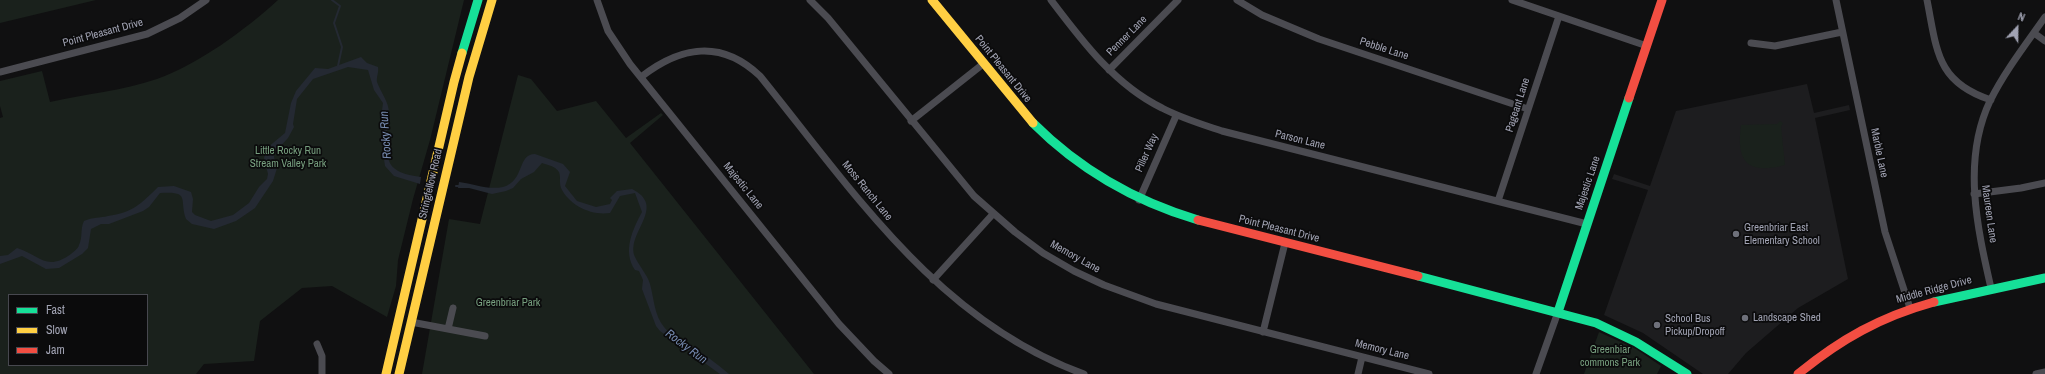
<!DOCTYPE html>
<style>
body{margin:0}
#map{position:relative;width:2045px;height:374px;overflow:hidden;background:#101011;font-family:"Archivo Narrow",sans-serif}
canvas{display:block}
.legend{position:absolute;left:8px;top:294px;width:140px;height:72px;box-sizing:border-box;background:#0b0b0c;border:1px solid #47484f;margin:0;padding:5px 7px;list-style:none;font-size:12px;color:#a1a3b3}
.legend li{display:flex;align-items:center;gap:8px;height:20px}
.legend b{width:20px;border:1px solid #47484f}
.north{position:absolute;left:1997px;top:8px;width:40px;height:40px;-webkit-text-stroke:3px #0b0b0c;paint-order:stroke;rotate:22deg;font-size:11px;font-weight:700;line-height:16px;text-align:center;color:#a1a3b3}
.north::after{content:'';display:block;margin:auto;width:14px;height:18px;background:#a1a3b3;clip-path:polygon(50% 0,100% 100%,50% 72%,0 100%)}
</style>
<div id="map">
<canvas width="2045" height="374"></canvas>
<ul class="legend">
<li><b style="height:5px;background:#16e098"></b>Fast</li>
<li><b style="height:5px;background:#ffcf43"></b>Slow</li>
<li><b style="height:5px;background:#f24e42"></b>Jam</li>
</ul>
<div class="north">N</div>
</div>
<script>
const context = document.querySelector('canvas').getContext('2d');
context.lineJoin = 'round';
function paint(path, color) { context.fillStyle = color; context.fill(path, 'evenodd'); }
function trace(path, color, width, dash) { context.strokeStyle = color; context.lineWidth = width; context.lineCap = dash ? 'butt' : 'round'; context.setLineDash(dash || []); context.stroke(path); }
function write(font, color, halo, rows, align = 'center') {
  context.font = font + ' "Archivo Narrow",sans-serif'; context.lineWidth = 3.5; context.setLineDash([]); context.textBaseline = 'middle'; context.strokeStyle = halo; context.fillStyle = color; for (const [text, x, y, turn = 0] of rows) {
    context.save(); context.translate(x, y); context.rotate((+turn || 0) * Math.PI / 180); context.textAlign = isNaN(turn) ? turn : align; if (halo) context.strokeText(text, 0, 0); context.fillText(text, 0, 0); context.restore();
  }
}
paint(new Path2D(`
 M1807,84L1814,113L1849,105L1850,110L1815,118L1848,279L1798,308L1746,353L1728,374H1703L1643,333L1604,315L1648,190L1612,179L1614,174L1650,186L1676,111Z`), '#1d1d1f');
paint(new Path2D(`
 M0,0H96L0,23Z
 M278,0H464L430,140L413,199L398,260L396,286L387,317L332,286L302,288L260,321L254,361L204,364L196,374H0V118L3,117L0,106V81L42,71L50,102C85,94 122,91 157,79C199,64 245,30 278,0ZM9,295H147V365H9Z
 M518,75L531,79L557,111L596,101L626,138L661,113L663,115L630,143L814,374H422L449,219L480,224Z
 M1780,121L1783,123L1781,127L1785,165C1747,175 1736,162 1741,125L1777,124Z
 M1599,332L1636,349L1661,366L1657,374H1584Z`), '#1a211c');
paint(new Path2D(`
 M361,57L367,63L378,67C379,72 376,78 377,82C381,93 389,102 389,113C389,119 387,124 387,129C386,163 386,172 421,177L420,184L394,176L385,166L383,152L385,137L381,118L383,103L374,90L368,70L348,67L313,79L297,99L293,124L294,127L288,138L274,153V158L278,165L273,181L255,208L236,221L214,229L192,224L186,219C179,199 191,191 160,193L149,207L143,211L109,224H101L91,229L88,248L82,254L59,268L46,269L22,256L0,264V256L8,255L17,248C40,255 46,272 71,254C74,251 78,249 79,245C83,237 80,229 84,221C93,217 100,218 108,216C132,213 142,203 158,187L174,186L191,192L193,199L192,212L195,215L211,221L233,215L249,203L259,187L267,179L268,174L264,158L267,148L285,133L291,103L296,91L315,68L328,69Z
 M535,154L563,164L570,172L565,186L577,201L596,207L610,204L612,200L610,198L617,191L632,189C668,207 625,233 635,257C639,266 647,274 650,284C654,298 654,315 664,327C669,334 680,337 687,342C701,352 716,363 729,374H720L660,331L656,326L642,289L643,280L639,271L635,270C622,251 633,229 642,212L635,193L620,196L610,213C591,216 569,205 561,188C559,183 561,177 559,172C555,166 548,165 542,163L534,172L521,179L513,188L506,191L492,194L469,188H458L459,182C474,184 488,190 503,187C525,181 517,154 535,154Z`), '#242932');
trace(new Path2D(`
 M332,0L340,6L334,23L342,47L338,66
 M456,186H461`), '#242932', 2);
trace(new Path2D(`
 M597,0L608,31L630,64L839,324L874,361L889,374
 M810,0L828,18L974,196L1015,232L1043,253L1074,271L1104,285L1156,304L1429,374
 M1051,0C1082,41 1115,85 1162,108C1181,118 1201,124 1222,131L1587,224
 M1237,0L1262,15L1319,39L1528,109
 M1512,0L1647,46
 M1836,0L1885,232L1910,308
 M1927,0C1937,50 1936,82 1991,100
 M2034,33L2045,41
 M1751,43L1775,46L1842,32
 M1109,70L1178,0
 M0,72L147,34L180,18L206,0
 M641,77C681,46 721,39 760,76C853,191 939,322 1084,374
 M911,121L983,64
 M1974,194L2021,188L2045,183
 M1139,200L1176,116
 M1498,201L1559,16
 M933,280L993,214
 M1991,288C1977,227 1962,160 1990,101C2005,71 2026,44 2045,17
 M411,322L485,336
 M448,329L453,308
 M1263,332L1285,243
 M317,344L322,356V374
 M1358,374L1362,357
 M1536,374L1558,312
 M2036,374L2045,372`), '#4b4b51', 7);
trace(new Path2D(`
 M462,53L478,0
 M1033,123C1080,170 1134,201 1198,220
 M1418,276L1596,323L1636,342L1687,374
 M1934,302L2045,278
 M1558,312L1629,98`), '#16e098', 9);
trace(new Path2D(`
 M932,0L1033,123
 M386,374L454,82L462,53
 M399,374L469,77L492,0`), '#ffcf43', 9);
trace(new Path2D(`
 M1629,98L1662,0
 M1198,220L1418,276
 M1798,374C1841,339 1880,317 1934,302`), '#f24e42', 9);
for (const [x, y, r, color] of [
 [1736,234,4,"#6e707a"],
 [1745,318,4,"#6e707a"],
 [1657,325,4,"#6e707a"]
]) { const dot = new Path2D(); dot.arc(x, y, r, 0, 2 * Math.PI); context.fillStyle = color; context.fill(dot); trace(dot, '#0b0b0c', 1.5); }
write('11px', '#a1a3b3', '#0b0b0c', [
 ["Point Pleasant Drive",103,33,-15],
 ["Penner Lane",1127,36,-45],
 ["Pebble Lane",1384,49,18],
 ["Point Pleasant Drive",1003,69,51],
 ["Pageant Lane",1518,105,-72],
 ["Parson Lane",1300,140,14],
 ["Piller Way",1147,153,-66],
 ["Marble Lane",1879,153,78],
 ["Majestic Lane",1588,183,-71],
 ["Stringfellow Road",431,184,-77],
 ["Majestic Lane",743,186,51],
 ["Moss Ranch Lane",867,191,51],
 ["Maureen Lane",1989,214,82],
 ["Point Pleasant Drive",1279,229,14],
 ["Memory Lane",1075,257,29],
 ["Middle Ridge Drive",1934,290,-15],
 ["Memory Lane",1382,350,14]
]);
write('11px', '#779f7f', '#0b0b0c', [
 ["Little Rocky Run",288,151],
 ["Stream Valley Park",288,164],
 ["Greenbriar Park",508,303],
 ["Greenbiar",1610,350],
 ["commons Park",1610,363]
]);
write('11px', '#a1a3b3', '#0b0b0c', [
 ["Greenbriar East",1744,228],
 ["Elementary School",1744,241],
 ["Landscape Shed",1753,318],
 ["School Bus",1665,319],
 ["Pickup/Dropoff",1665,332]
], 'left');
write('italic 12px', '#768bb0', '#0b0b0c', [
 ["Rocky Run",386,135,-94],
 ["Rocky Run",686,347,37]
]);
</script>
